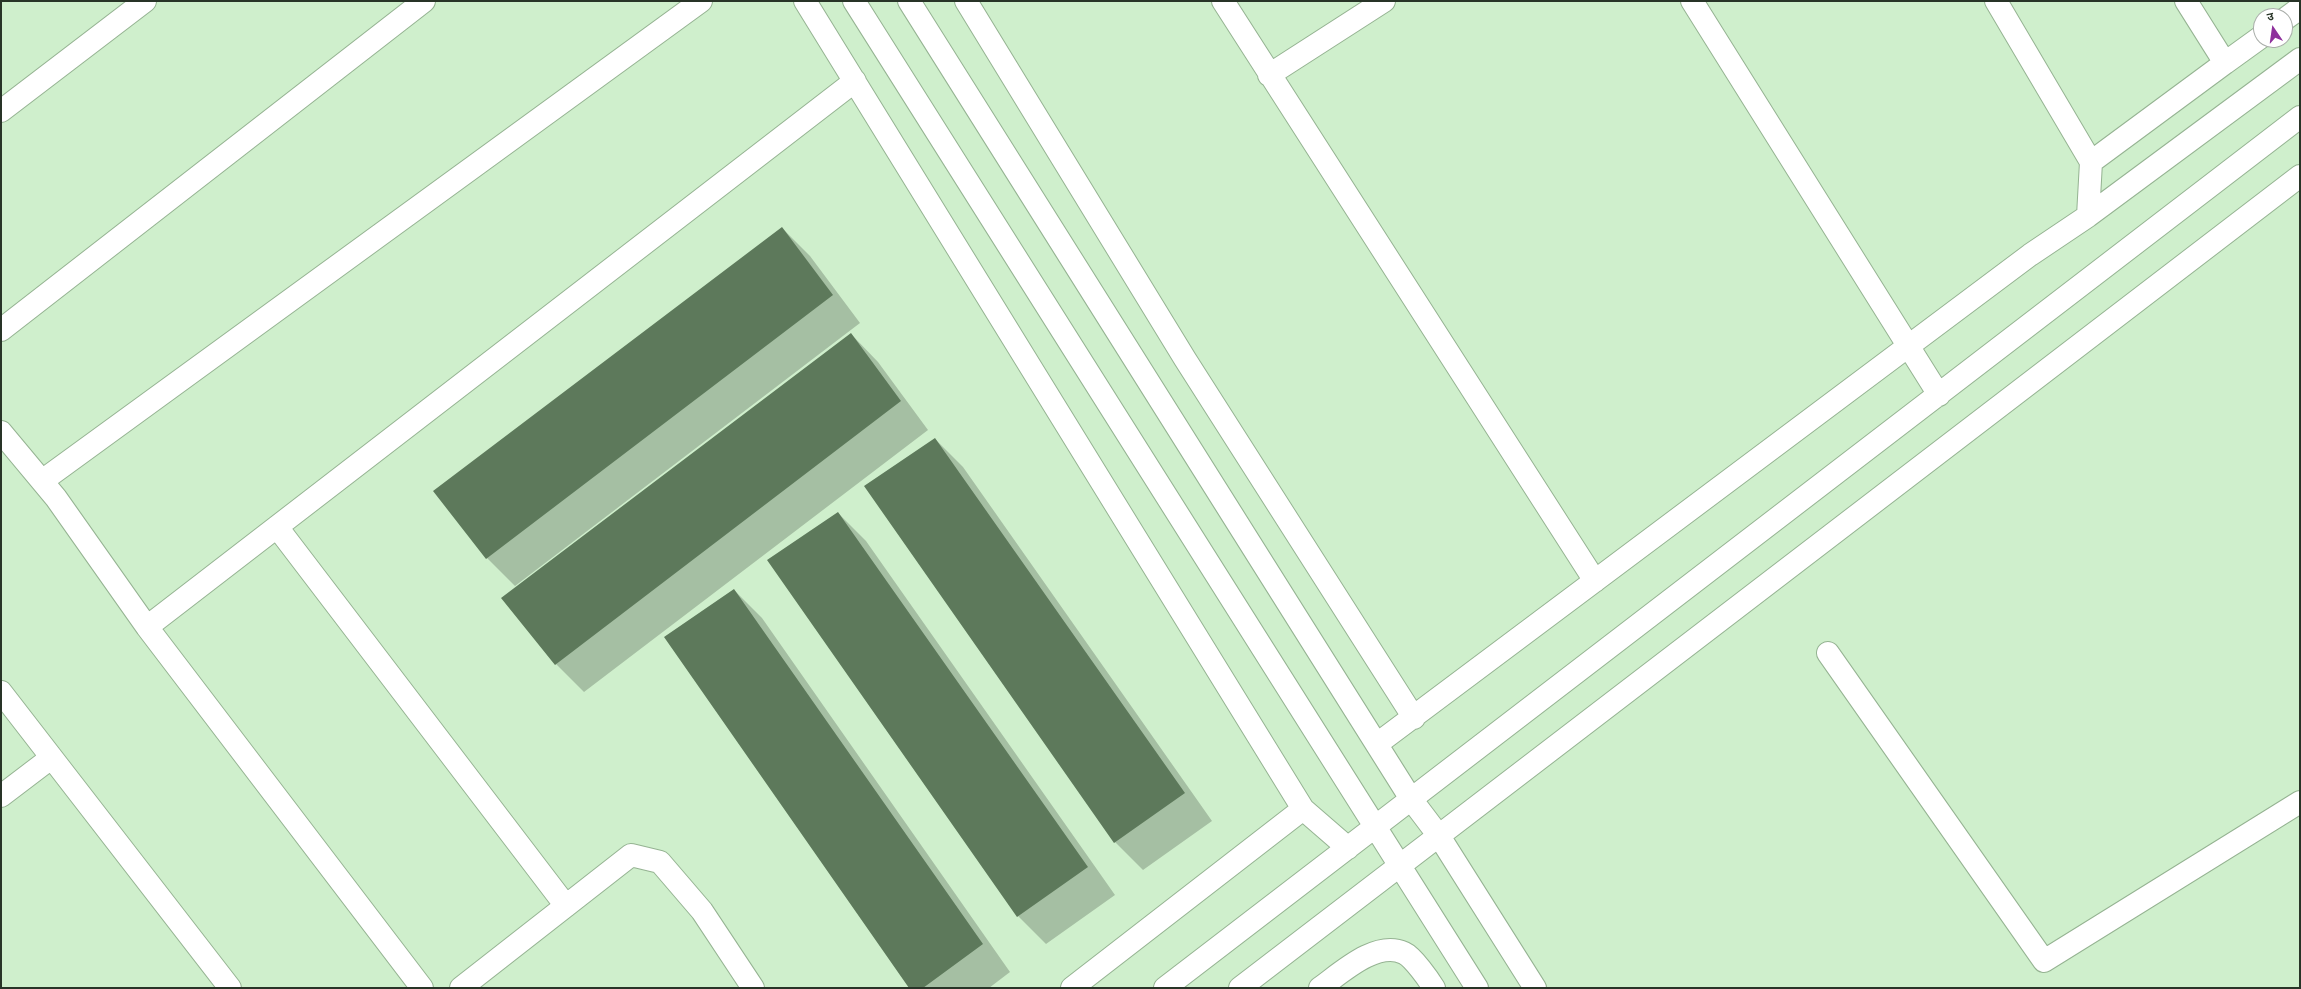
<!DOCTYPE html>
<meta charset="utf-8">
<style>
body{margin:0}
#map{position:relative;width:2301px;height:989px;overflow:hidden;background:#cfefcc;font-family:Overpass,"Noto Sans Devanagari",sans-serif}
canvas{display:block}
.frame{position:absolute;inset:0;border:2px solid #283427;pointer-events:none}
.north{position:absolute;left:2253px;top:8px;width:40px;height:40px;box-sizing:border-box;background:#fff;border:1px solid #a9aea9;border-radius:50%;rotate:347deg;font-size:11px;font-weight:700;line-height:16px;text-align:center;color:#283427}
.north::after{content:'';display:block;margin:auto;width:14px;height:18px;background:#8e319c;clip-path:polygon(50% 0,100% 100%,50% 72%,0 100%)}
</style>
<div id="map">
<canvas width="2301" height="989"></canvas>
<div class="frame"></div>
<div class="north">उ</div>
</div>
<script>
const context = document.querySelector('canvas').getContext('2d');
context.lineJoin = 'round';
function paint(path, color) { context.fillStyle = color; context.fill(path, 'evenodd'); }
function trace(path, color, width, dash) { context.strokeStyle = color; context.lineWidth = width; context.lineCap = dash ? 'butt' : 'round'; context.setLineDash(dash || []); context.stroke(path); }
paint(new Path2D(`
 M782,228L810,256L860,323L515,586L487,558L435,492Z
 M851,334L878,362L928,430L584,692L556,664Z
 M935,439L963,467L1212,821L1143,870L1115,842L866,486Z
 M838,513L866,541L1115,895L1046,944L1018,916L769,560Z
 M734,590L762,618L1010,972L989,988H910Z`), '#0003');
paint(new Path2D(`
 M782,227L833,295L486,559L433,491Z
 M851,333L901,401L555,665L501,598Z
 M935,438L1185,793L1114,843L864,486Z
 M838,512L1088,867L1017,917L767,560Z
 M734,589L983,944L923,988H909L664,637Z`), '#5d795b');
const minor = new Path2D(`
 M805,1L1303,809
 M854,1L1477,988
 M909,1L1411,799L1439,836L1535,988
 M966,1L1185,359L1414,718
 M1223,1L1595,581
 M1692,1L1939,395
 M2285,19L2300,8
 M2225,63L2261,37
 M1269,75L1384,1
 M1,111L145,1
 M2091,162L2225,63L2186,1
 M2088,216L2300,59
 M1,330L424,1
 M1,432L56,498L147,627L422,988
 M42,481L701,1
 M277,527L566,906
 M147,627L855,81
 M1828,653L2044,961L2300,802
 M1,692L230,988
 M1377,744L2030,255L2088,216L2091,162L1996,1
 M1,796L51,758
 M461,988L631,855L660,862L702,911L753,988
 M1072,988L1303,809L1348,848
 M1165,988L2300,117
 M1240,988L2300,176
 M1320,988C1341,973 1376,940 1404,953C1413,957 1429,980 1434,988`);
trace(minor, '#95b392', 24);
trace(minor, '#fff', 22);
</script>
